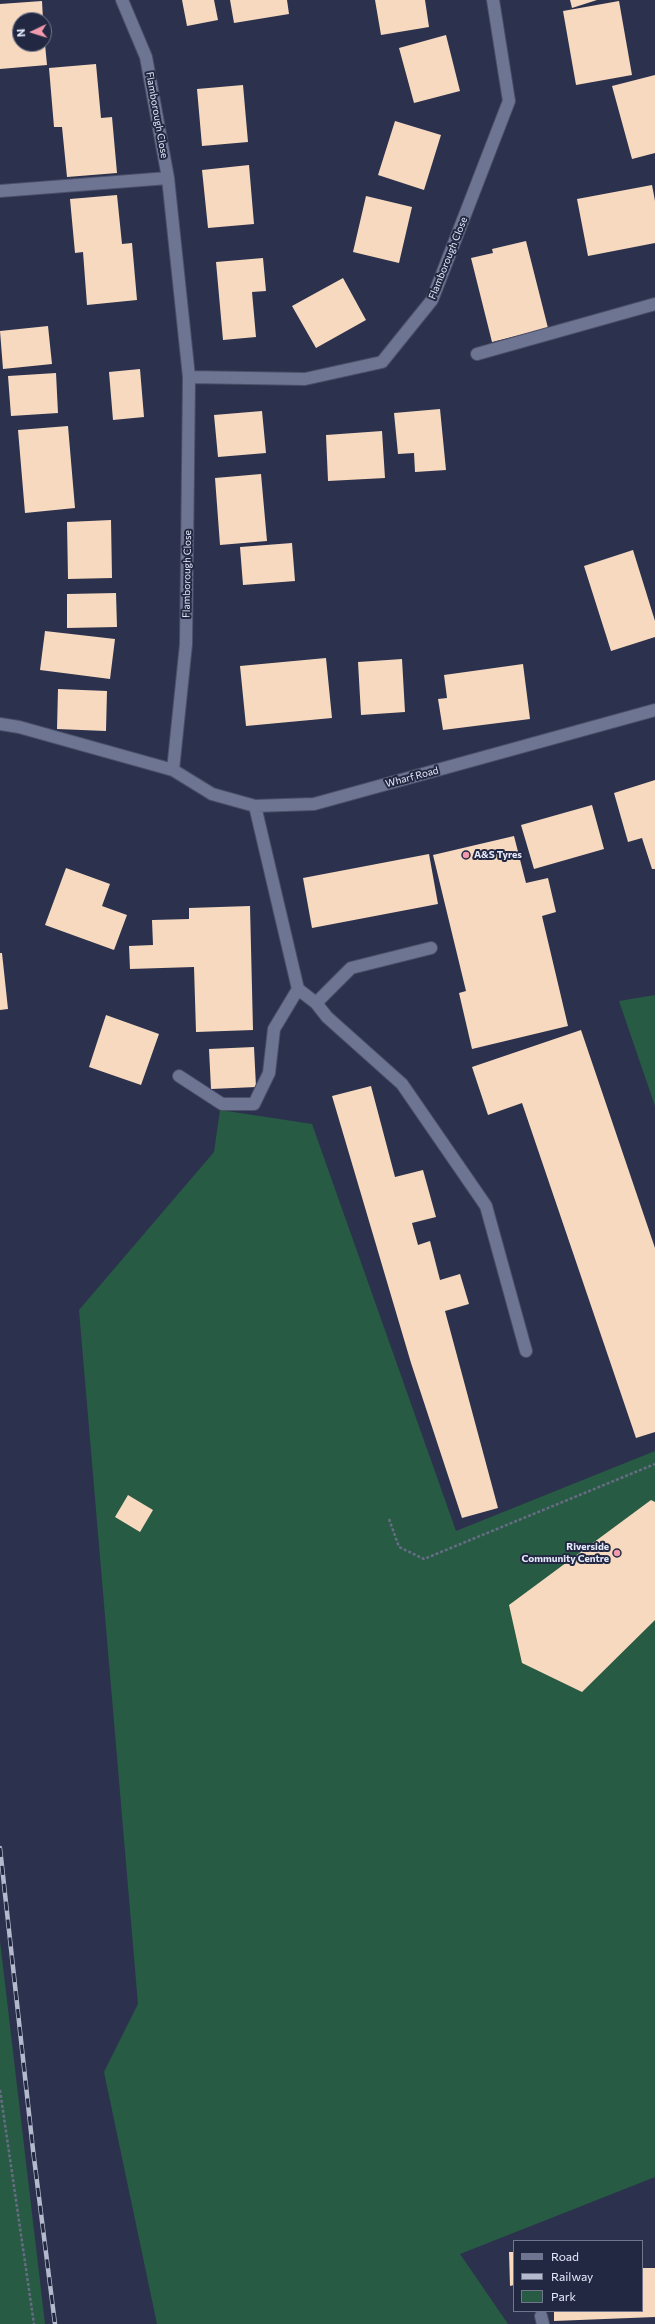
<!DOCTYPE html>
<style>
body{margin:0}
#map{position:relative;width:655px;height:2324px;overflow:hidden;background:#2c324d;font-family:Commissioner,sans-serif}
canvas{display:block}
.legend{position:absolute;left:513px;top:2240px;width:130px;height:72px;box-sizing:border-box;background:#232842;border:1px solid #71768c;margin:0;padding:5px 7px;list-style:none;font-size:12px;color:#e6eafc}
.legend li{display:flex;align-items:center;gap:8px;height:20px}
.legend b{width:20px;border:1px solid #71768c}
.north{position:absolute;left:12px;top:12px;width:40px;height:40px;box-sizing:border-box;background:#232842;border:1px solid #71768c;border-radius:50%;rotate:266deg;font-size:11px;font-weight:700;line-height:16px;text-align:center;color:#e6eafc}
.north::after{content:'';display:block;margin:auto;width:14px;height:18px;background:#f29aad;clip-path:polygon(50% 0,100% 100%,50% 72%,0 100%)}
</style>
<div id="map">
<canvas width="655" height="2324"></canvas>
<ul class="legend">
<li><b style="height:5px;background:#6e7593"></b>Road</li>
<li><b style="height:5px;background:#b4b9cd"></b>Railway</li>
<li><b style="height:11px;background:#285b44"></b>Park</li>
</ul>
<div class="north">N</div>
</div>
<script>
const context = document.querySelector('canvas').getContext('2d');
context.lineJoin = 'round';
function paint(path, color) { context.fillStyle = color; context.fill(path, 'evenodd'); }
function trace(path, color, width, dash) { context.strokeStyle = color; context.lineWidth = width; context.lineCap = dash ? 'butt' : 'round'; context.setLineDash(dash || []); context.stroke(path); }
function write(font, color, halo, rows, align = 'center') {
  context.font = font + ' Commissioner,sans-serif'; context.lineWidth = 4; context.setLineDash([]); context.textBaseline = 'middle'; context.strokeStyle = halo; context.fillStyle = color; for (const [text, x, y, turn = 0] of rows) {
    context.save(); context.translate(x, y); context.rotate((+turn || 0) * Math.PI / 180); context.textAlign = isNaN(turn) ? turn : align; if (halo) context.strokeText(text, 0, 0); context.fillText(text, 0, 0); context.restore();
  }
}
paint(new Path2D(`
 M655,995V1106L619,1001Z
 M220,1110L312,1124L456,1531L655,1451V2177L460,2254L508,2324H157L104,2072L138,2004L79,1310L214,1152Z
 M0,1941L45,2324H0Z`), '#285b44');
paint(new Path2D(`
 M182,0H214L218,20L187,26Z
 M230,0H287L289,14L234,23Z
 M375,0H425L429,27L381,35Z
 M570,0H597L572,8Z
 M42,1L43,20H20V44H45L47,65L0,69V4Z
 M619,1L632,75L576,85L563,11Z
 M446,35L460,91L414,103L399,48Z
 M96,64L101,118L112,117L117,173L67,177L62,127H54L49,68Z
 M655,75V153L632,159L612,86Z
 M243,85L248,142L202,146L197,89Z
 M395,121L441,135L424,190L378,175Z
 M249,165L254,224L208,228L202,170Z
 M652,185L655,201V243L588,256L577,199Z
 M117,195L122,244L132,243L137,300L87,305L83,252L75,253L70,199Z
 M366,196L412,207L399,263L353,252Z
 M526,241L548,328L492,342L471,258L493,253L492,249Z
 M263,258L266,291L252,292L256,337L223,340L216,262Z
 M343,278L366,320L316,348L292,306Z
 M48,326L52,364L3,369L0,331Z
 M140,369L144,417L113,420L109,372Z
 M56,373L58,413L11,416L8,376Z
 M440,409L446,470L415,472L414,453L398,454L394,413Z
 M262,411L266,453L218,457L214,415Z
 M68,426L75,508L25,513L18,430Z
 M382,431L385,478L328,481L326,435Z
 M261,474L267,541L220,545L215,478Z
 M111,520L112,578L68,579L67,522Z
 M292,543L295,581L243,585L240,547Z
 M633,550L655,621V637L611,651L584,566Z
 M116,593L117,627L67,628V594Z
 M45,631L115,639L110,679L40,670Z
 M326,658L332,718L246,726L240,666Z
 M402,659L405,712L361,715L358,662Z
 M523,664L530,719L443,730L438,699L447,698L444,675Z
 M58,689L107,691L106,731L57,729Z
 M655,780V869H652L642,838L628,842L614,793Z
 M592,805L604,849L534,869L521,825Z
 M514,836L526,883L548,878L556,912L542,916L568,1026L472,1049L459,993L466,991L433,855Z
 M429,854L438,904L312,928L303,878Z
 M66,868L110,884L102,906L127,915L114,950L45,925Z
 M250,906L253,1030L196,1032L194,967L130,969L129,946L153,945L152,920L189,919V908Z
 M0,953H2L8,1009L0,1010Z
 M106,1015L159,1034L141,1085L89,1067Z
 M581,1030L655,1248V1432L636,1438L522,1103L488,1115L472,1067Z
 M254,1047L256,1087L211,1089L209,1049Z
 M371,1086L395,1177L423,1170L436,1217L412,1223L418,1245L430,1241L440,1280L460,1274L469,1304L445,1311L498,1508L462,1518L411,1363L332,1096Z
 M128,1495L153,1510L140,1532L115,1517Z
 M651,1500L655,1502V1620L582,1692L522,1663L509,1605Z
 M509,2252H514V2285L510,2286Z
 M642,2268H655V2317L554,2321V2311H642Z`), '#f7d9bf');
const minor = new Path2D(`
 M122,0L146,57L168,178L189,377L186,644L173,770
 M0,191L168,178
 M477,354L655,304
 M189,377L305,379L382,362L432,300L509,101L493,0
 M0,724L19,727L173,770L212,794L255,806L314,804L655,710
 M255,806L298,989L316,1003L327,1017L402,1084L486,1206L526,1351
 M316,1003L351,968L431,948
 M179,1076L222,1104H254L269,1073L274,1029L298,989
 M541,2316L543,2324`);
trace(minor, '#4b4f67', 14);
trace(new Path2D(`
 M389,1519L399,1547L424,1559L655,1464
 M0,2090L34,2324`), '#666c84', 2.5, [3, 2]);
trace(minor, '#6e7593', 12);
const rail = new Path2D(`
 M0,1848L33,2150L55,2324`);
trace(rail, '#b4b9cd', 4.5);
trace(rail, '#232842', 3, [9]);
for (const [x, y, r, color] of [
 [466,855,4,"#f29aad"],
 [617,1553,4,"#f29aad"]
]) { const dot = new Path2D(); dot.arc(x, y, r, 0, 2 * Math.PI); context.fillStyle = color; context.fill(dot); trace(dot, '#232842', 1.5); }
write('10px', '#e6eafc', '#232842', [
 ["Flamborough Close",157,115,80],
 ["Flamborough Close",448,258,-68],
 ["Flamborough Close",187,574,-89],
 ["Wharf Road",412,777,-15]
]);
write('bold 10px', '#e6eafc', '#232842', [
 ["A&S Tyres",474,855],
 ["Riverside",609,1547,"right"],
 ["Community Centre",609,1559,"right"]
], 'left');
</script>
